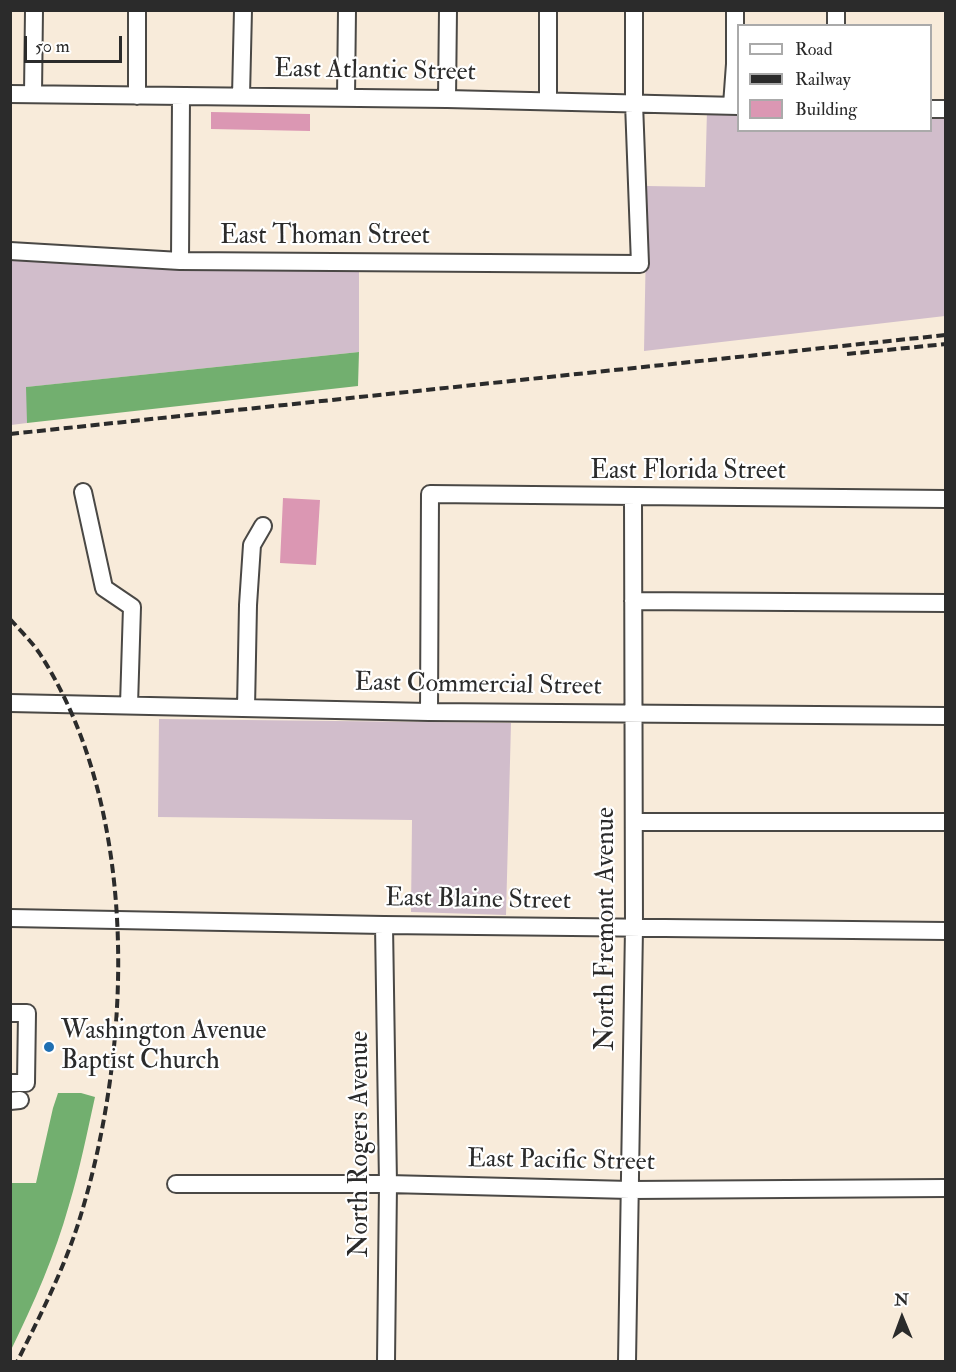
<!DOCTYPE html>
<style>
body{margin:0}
#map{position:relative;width:956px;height:1372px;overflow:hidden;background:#f8ebda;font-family:"IM FELL Double Pica",serif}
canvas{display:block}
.frame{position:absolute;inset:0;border:12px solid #2b2b2b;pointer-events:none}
.legend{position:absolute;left:737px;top:24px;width:195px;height:108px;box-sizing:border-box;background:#fff;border:2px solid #aaa;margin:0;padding:8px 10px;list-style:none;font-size:18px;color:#2b2b2b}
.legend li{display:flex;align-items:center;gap:12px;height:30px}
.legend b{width:30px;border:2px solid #aaa}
.north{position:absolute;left:872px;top:1288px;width:60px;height:60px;-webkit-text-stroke:4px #fff;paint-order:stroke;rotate:359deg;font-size:16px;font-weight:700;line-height:24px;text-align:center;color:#2b2b2b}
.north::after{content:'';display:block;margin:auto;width:21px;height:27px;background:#2b2b2b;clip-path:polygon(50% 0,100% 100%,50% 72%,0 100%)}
.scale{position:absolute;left:24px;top:36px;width:98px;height:27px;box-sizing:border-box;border:3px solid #2b2b2b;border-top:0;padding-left:8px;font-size:18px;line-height:21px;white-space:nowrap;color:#2b2b2b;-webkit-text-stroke:4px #fff;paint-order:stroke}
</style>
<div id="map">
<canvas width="956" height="1372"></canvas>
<div class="frame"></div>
<ul class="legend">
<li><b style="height:8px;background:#fff"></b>Road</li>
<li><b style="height:8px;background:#2b2b2b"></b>Railway</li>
<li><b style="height:16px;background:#db97b3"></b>Building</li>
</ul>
<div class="north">N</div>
<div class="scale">50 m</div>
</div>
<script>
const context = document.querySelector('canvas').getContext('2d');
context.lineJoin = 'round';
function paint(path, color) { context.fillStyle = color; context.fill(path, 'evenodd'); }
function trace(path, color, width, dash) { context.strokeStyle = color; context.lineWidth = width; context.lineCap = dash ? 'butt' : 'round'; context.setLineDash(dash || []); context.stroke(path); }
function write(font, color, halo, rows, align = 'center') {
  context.font = font + ' "IM FELL Double Pica",serif'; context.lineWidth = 4.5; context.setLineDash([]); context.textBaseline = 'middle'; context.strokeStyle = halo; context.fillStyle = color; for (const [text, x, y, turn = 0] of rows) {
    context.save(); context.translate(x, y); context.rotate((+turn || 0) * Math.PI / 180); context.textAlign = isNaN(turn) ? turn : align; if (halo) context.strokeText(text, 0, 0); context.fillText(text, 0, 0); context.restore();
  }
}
paint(new Path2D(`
 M707,110L738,111V130H930L931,115H945V316L644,351L647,186L705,187Z
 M11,260L359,268V352L27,387V423L11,425Z
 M159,719L511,723L506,915L411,912L412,820L158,817Z`), '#d1bdcb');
paint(new Path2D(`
 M359,352L358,386L27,423L26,387Z
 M58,1093H81L95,1097C87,1133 80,1169 69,1205C55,1255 34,1303 11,1350V1183H36L53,1108Z`), '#72af6f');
paint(new Path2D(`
 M211,112L310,114V131L211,129Z
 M283,498L320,500L316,565L280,563Z`), '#db97b3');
const minor = new Path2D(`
 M548,10V101
 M836,26V10
 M10,94L447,99L738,106
 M33,94L34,10
 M137,96V10
 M241,96L243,10
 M346,97L347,10
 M447,99L448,10
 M732,105L735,64V10
 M930,109H946
 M10,251L180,261L640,264L634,103V10
 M180,261L181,97
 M83,492L104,588L132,607L129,705
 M633,601L946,603
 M10,703L429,712L946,716
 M246,708L248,605L252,545L263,526
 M429,712L430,494L946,499
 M634,822H946
 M10,918L384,925L946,931
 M384,925L388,1184L386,1362
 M10,1013H27L26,1083H10
 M10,1101L20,1100
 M176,1184H388L630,1190L946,1188
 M627,1362L634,928L633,497`);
trace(minor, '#4a4845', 20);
trace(minor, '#fff', 16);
trace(new Path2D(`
 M847,354L946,344
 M10,434L946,335
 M10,619C20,630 32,642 40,654C141,811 133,1048 79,1221C64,1269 40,1316 17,1362`), '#2b2b2b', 4, [9, 4.5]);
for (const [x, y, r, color] of [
 [49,1047,6,"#1f6fb2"]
]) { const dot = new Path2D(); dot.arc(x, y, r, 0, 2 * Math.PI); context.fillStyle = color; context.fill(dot); trace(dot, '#fff', 2); }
write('26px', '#2b2b2b', '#fff', [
 ["East Atlantic Street",375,72,1],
 ["East Thoman Street",325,237],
 ["East Florida Street",688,472],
 ["East Commercial Street",478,686,1],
 ["East Blaine Street",478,901,1],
 ["North Fremont Avenue",607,929,-90],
 ["North Rogers Avenue",361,1144,-90],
 ["East Pacific Street",561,1162,1]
]);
write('26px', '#2b2b2b', '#fff', [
 ["Washington Avenue",61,1032],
 ["Baptist Church",61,1062]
], 'left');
</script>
